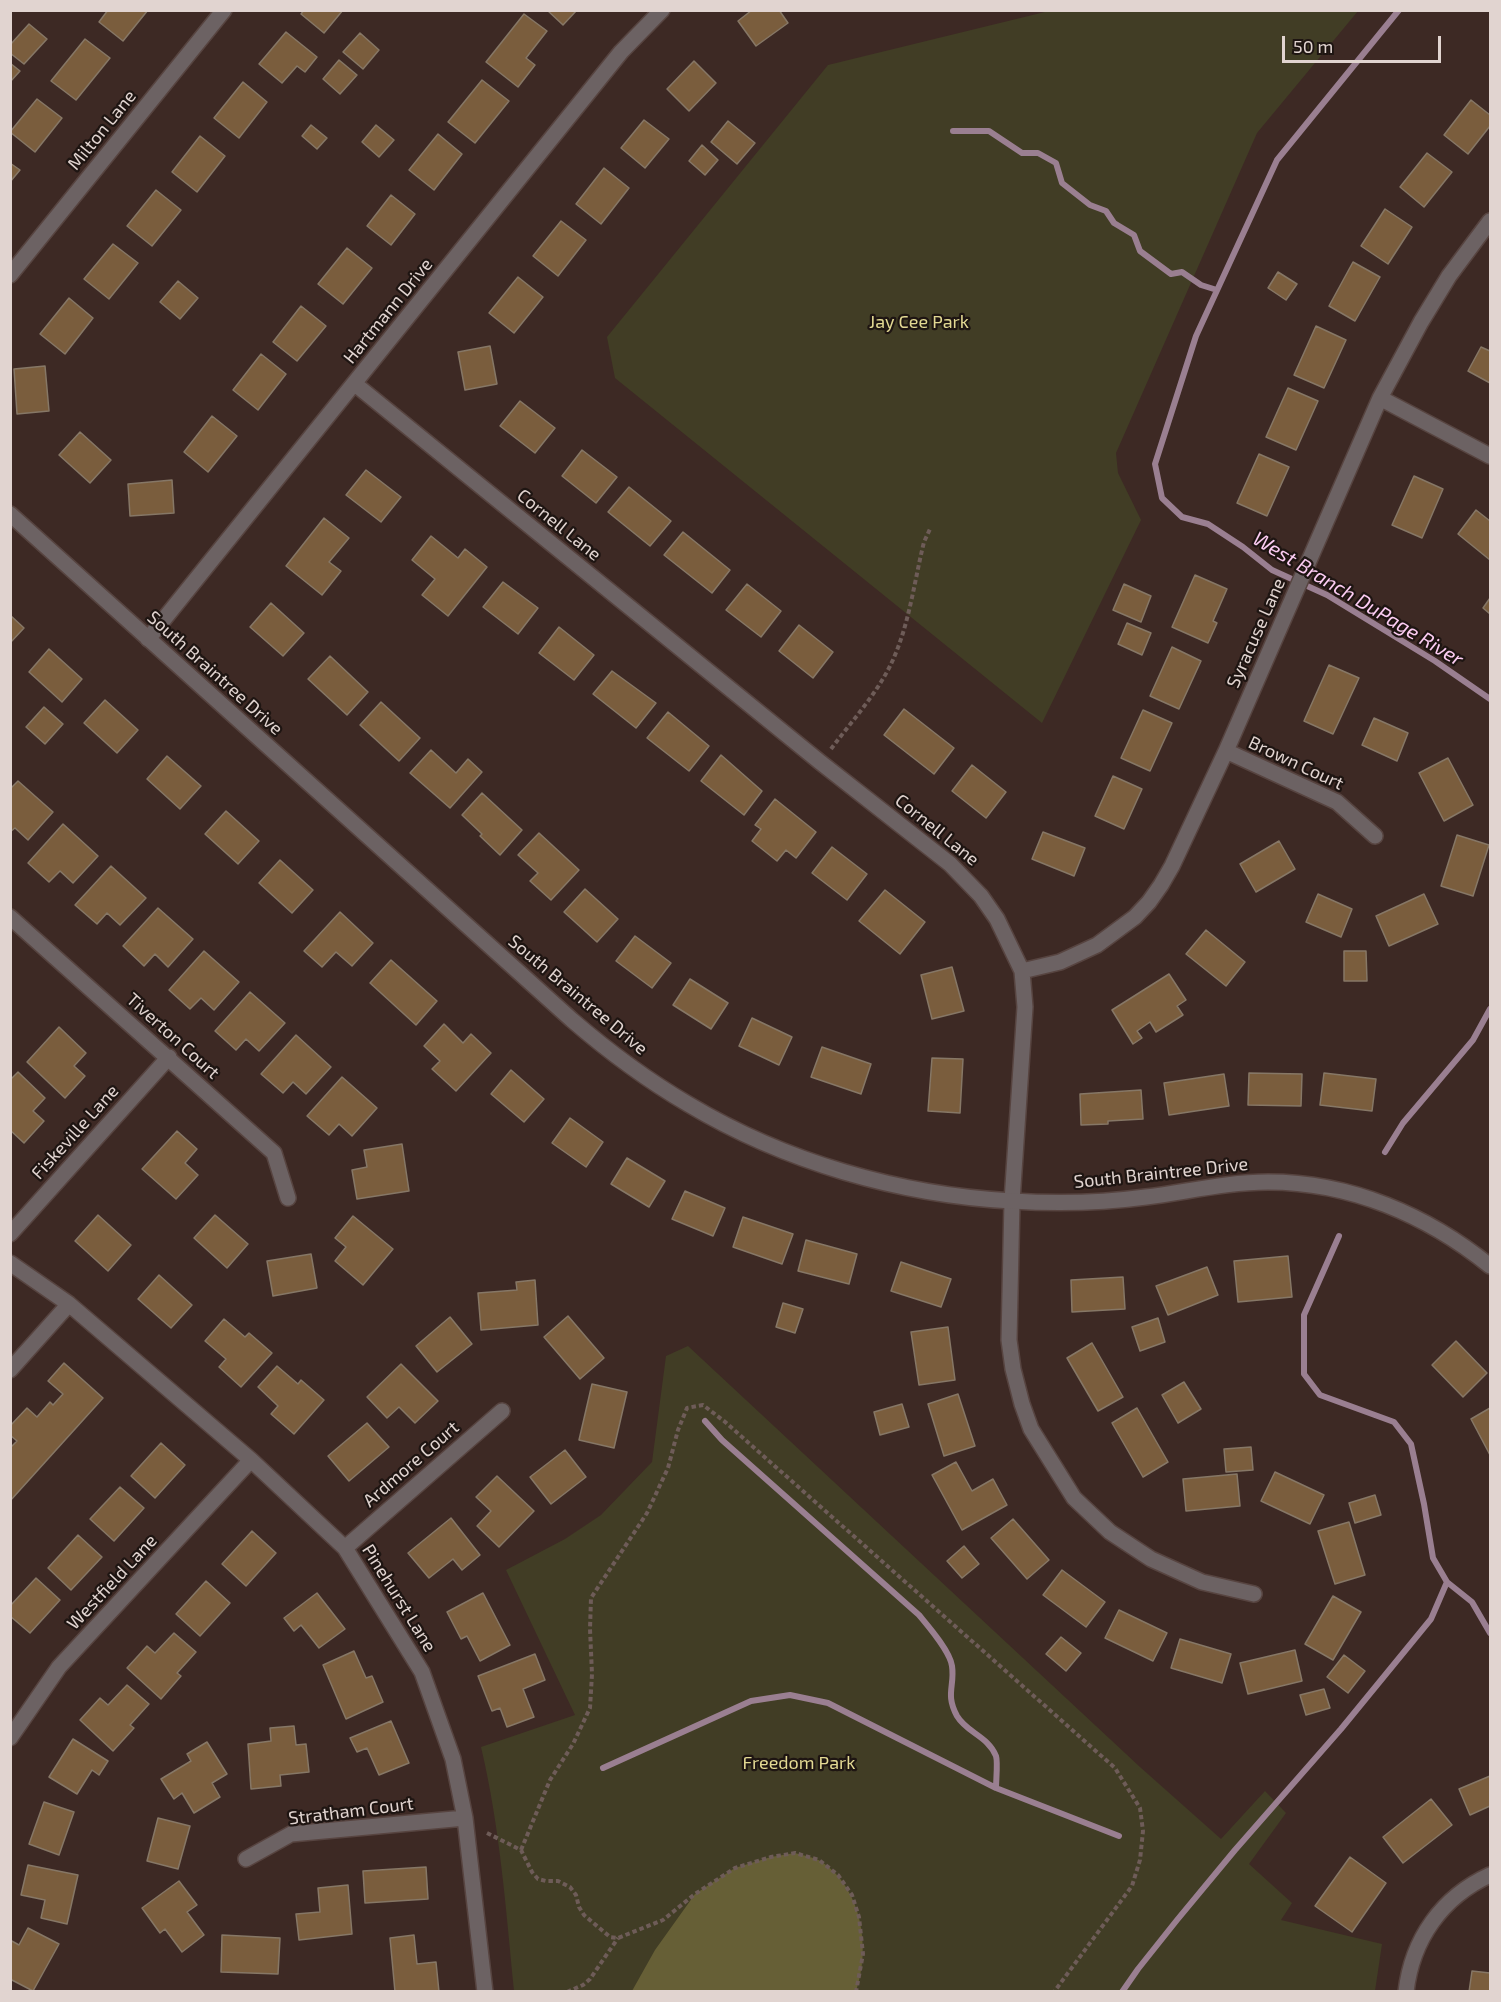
<!DOCTYPE html>
<style>
body{margin:0}
#map{position:relative;width:1501px;height:2002px;overflow:hidden;background:#3d2924;font-family:"Exo 2",sans-serif}
canvas{display:block}
.frame{position:absolute;inset:0;border:12px solid #e1d4d0;pointer-events:none}
.scale{position:absolute;left:1282px;top:36px;width:159px;height:27px;box-sizing:border-box;border:3px solid #e1d4d0;border-top:0;padding-left:8px;font-size:18px;line-height:21px;white-space:nowrap;color:#e1d4d0;-webkit-text-stroke:4px #1e1512;paint-order:stroke}
</style>
<div id="map">
<canvas width="1501" height="2002"></canvas>
<div class="frame"></div>
<div class="scale">50 m</div>
</div>
<script>
const context = document.querySelector('canvas').getContext('2d');
context.lineJoin = 'round';
function paint(path, color) { context.fillStyle = color; context.fill(path, 'evenodd'); }
function trace(path, color, width, dash) { context.strokeStyle = color; context.lineWidth = width; context.lineCap = dash ? 'butt' : 'round'; context.setLineDash(dash || []); context.stroke(path); }
function write(font, color, halo, rows, align = 'center') {
  context.font = font + ' "Exo 2",sans-serif'; context.lineWidth = 4.5; context.setLineDash([]); context.textBaseline = 'middle'; context.strokeStyle = halo; context.fillStyle = color; for (const [text, x, y, turn = 0] of rows) {
    context.save(); context.translate(x, y); context.rotate((+turn || 0) * Math.PI / 180); context.textAlign = isNaN(turn) ? turn : align; if (halo) context.strokeText(text, 0, 0); context.fillText(text, 0, 0); context.restore();
  }
}
paint(new Path2D(`
 M1049,11H1358L1257,133L1116,453L1118,473L1141,520L1042,723L615,378L607,337L828,65Z
 M688,1346L1140,1767L1221,1839L1265,1791L1286,1813L1249,1864L1292,1903L1281,1920L1382,1944L1375,1991H514C506,1910 500,1827 481,1747L575,1715L506,1570L565,1539L601,1515L652,1462L666,1356Z`), '#413d25');
paint(new Path2D(`
 M795,1853C804,1856 814,1857 822,1862C862,1889 871,1948 856,1991H632L655,1950L695,1894L735,1868L771,1857Z`), '#665f36');
trace(new Path2D(`
 M1399,10L1277,160L1196,336L1155,464L1162,498L1182,517L1208,524L1243,547L1272,570L1327,595L1435,661L1490,699
 M953,131H989L1022,153H1038L1056,163L1062,183L1090,205L1106,211L1114,223L1134,235L1140,251L1171,274L1182,272L1201,285L1217,290
 M1385,1152L1403,1123L1473,1040L1490,1009
 M1339,1236L1304,1315V1374L1320,1395L1394,1422L1411,1444L1424,1504L1433,1558L1447,1582L1472,1602L1490,1633
 M705,1421L722,1440L919,1615C928,1626 950,1651 952,1666C955,1686 945,1694 957,1716C967,1733 988,1736 996,1756C998,1762 996,1780 996,1788
 M603,1768L751,1701L790,1695L828,1703L996,1788L1119,1836
 M1122,1992L1138,1969L1177,1920L1235,1850L1341,1729L1431,1619L1447,1582`), '#9a7f91', 6);
const building = new Path2D(`
 M108,10H148L123,41L99,22Z
 M304,10H343L324,33L301,14Z
 M547,10H577L563,25Z
 M752,10H779L788,23L756,46L738,21Z
 M524,14L547,31L526,58L535,65L518,87L486,62Z
 M29,24L47,39L24,64L10,53V45Z
 M286,32L317,57L305,72L297,66L282,83L259,64Z
 M360,33L379,50L363,69L343,52Z
 M85,39L110,58L76,100L51,81Z
 M339,60L357,75L340,94L323,79Z
 M694,61L716,83L689,111L667,89Z
 M10,63L20,71L10,82Z
 M482,80L509,101L475,143L448,122Z
 M243,82L267,102L239,138L214,118Z
 M37,99L62,118L35,152L10,132Z
 M1471,100L1490,115V126L1468,154L1444,135Z
 M644,120L669,139L645,168L621,148Z
 M728,121L755,143L737,164L711,142Z
 M311,125L327,138L317,149L302,136Z
 M376,125L394,140L379,157L362,142Z
 M438,134L462,154L434,190L409,170Z
 M200,136L225,156L197,192L172,172Z
 M702,145L718,160L705,175L689,161Z
 M1427,153L1452,172L1424,207L1400,187Z
 M10,163L20,170L10,182Z
 M604,168L629,188L601,224L576,204Z
 M156,190L181,210L152,246L127,226Z
 M391,195L415,214L391,245L367,226Z
 M1385,209L1412,227L1388,264L1361,246Z
 M561,221L586,240L558,276L533,256Z
 M113,244L138,263L109,299L84,279Z
 M347,248L372,268L343,304L318,284Z
 M1353,262L1380,277L1355,321L1329,306Z
 M1278,272L1297,284L1286,300L1268,288Z
 M518,277L543,297L514,333L489,313Z
 M178,281L198,298L180,319L160,302Z
 M69,298L93,318L65,354L40,334Z
 M301,306L326,326L297,361L273,342Z
 M1316,326L1346,340L1324,388L1294,375Z
 M490,346L497,384L465,390L458,352Z
 M1481,347L1490,351V383L1468,371Z
 M261,354L286,374L258,410L233,390Z
 M45,366L49,411L17,414L14,369Z
 M1288,388L1318,401L1296,450L1266,437Z
 M520,401L555,428L535,453L500,426Z
 M212,416L237,436L208,472L184,452Z
 M80,432L111,460L90,483L59,455Z
 M582,450L617,477L596,503L562,476Z
 M1259,454L1289,467L1267,516L1237,503Z
 M366,470L401,497L381,522L346,495Z
 M1414,476L1443,489L1422,538L1392,525Z
 M172,480L174,513L130,516L128,484Z
 M629,487L671,521L650,546L608,512Z
 M1476,510L1490,521V560L1458,534Z
 M324,518L349,538L329,562L341,571L322,595L286,566Z
 M683,532L730,570L712,593L664,555Z
 M431,536L458,558L465,549L487,567L448,616L422,595L435,579L412,560Z
 M1195,575L1227,589L1213,621L1217,623L1208,643L1172,627Z
 M503,582L538,608L518,634L483,607Z
 M747,584L781,611L761,637L726,610Z
 M1124,584L1151,596L1141,622L1113,610Z
 M1490,598V614L1483,608Z
 M271,603L304,633L283,656L250,627Z
 M10,615L24,628L10,643Z
 M1127,623L1151,633L1142,655L1118,644Z
 M799,625L833,652L813,678L779,651Z
 M559,627L594,655L574,680L539,653Z
 M1172,647L1201,661L1179,709L1150,696Z
 M49,649L82,679L62,702L29,672Z
 M330,656L368,692L347,715L308,679Z
 M1329,665L1359,678L1333,734L1304,721Z
 M612,671L656,703L636,728L593,694Z
 M105,700L138,730L117,753L84,723Z
 M381,702L420,738L399,761L360,725Z
 M44,707L63,724L45,744L26,727Z
 M904,709L954,748L934,774L884,735Z
 M1143,710L1172,723L1150,771L1121,758Z
 M668,712L709,746L689,771L647,738Z
 M1374,718L1408,733L1397,761L1362,745Z
 M431,750L456,773L468,759L482,772L450,808L410,773Z
 M721,755L762,791L744,815L701,781Z
 M167,756L201,786L180,809L147,779Z
 M1448,758L1473,805L1444,821L1419,773Z
 M972,765L1006,792L986,818L952,791Z
 M1113,776L1142,789L1124,829L1095,816Z
 M18,781L53,812L28,840L15,828L10,832V789Z
 M482,793L522,830L500,855L480,836L482,834L462,815Z
 M775,799L816,832L796,858L786,850L777,861L752,841L761,829L755,825Z
 M226,811L259,841L238,864L205,834Z
 M63,824L98,856L73,883L60,871L49,882L28,863Z
 M1043,832L1085,848L1074,876L1032,859Z
 M539,833L579,870L551,900L530,881L538,873L518,855Z
 M1457,835L1489,845L1473,896L1441,886Z
 M1279,841L1295,869L1256,892L1240,864Z
 M832,847L867,874L847,900L812,873Z
 M280,860L313,890L292,913L259,883Z
 M111,866L146,898L120,925L107,913L97,924L75,905Z
 M585,889L618,919L597,942L564,912Z
 M885,890L925,922L900,954L859,921Z
 M1318,894L1352,909L1341,937L1306,922Z
 M1424,894L1438,924L1389,946L1376,916Z
 M158,908L193,939L168,967L155,954L144,966L123,946Z
 M340,912L373,943L352,966L336,952L322,967L304,951Z
 M1206,930L1245,962L1226,986L1186,954Z
 M635,936L671,963L652,988L616,961Z
 M204,951L239,982L214,1010L201,998L190,1009L169,990Z
 M1344,951H1366L1367,981H1344Z
 M391,960L437,1001L416,1025L370,983Z
 M952,967L964,1011L932,1019L921,975Z
 M1169,974L1186,1000L1177,1006L1183,1015L1156,1032L1150,1022L1137,1031L1142,1038L1133,1044L1112,1010Z
 M690,979L728,1003L711,1029L673,1005Z
 M250,992L285,1023L259,1051L246,1039L236,1050L215,1031Z
 M752,1018L792,1037L779,1065L739,1046Z
 M444,1024L463,1043L471,1034L491,1053L456,1091L432,1069L440,1061L424,1046Z
 M59,1027L86,1053L74,1066L85,1076L65,1098L27,1062Z
 M296,1035L331,1067L306,1094L293,1082L283,1093L261,1074Z
 M822,1047L871,1064L861,1094L811,1077Z
 M932,1058L963,1059L960,1113L928,1111Z
 M511,1070L544,1099L524,1122L491,1094Z
 M18,1072L45,1098L33,1111L44,1121L24,1143L10,1130V1080Z
 M1249,1073L1302,1074L1301,1106L1248,1105Z
 M1324,1073L1376,1079L1372,1111L1320,1105Z
 M1224,1074L1229,1106L1169,1115L1164,1083Z
 M342,1077L377,1108L352,1136L339,1124L329,1135L307,1116Z
 M1141,1090L1143,1119L1108,1121V1124L1081,1125L1080,1094Z
 M570,1118L603,1142L586,1167L552,1143Z
 M177,1131L197,1149L185,1163L198,1175L176,1199L142,1169Z
 M402,1144L409,1191L357,1199L352,1170L367,1167L364,1150Z
 M627,1158L665,1181L649,1207L611,1184Z
 M685,1191L725,1208L713,1236L672,1219Z
 M98,1215L131,1245L108,1271L75,1241Z
 M215,1215L248,1244L227,1268L194,1238Z
 M353,1216L393,1249L363,1285L335,1261L346,1247L335,1238Z
 M743,1217L793,1234L782,1264L733,1247Z
 M806,1240L857,1254L849,1284L798,1271Z
 M311,1254L317,1288L273,1296L267,1261Z
 M1288,1256L1292,1297L1238,1302L1234,1261Z
 M901,1262L951,1279L941,1307L891,1291Z
 M1207,1267L1218,1295L1168,1315L1156,1286Z
 M159,1275L192,1305L171,1328L138,1299Z
 M1123,1277L1125,1309L1072,1312L1071,1280Z
 M535,1280L538,1325L481,1330L478,1293L517,1290L516,1282Z
 M783,1303L803,1309L795,1333L776,1327Z
 M568,1316L604,1358L580,1379L544,1337Z
 M450,1317L472,1344L437,1372L416,1346Z
 M1158,1318L1165,1342L1140,1351L1132,1327Z
 M224,1319L245,1337L249,1333L272,1353L241,1387L219,1367L226,1359L205,1341Z
 M948,1327L955,1380L919,1385L911,1332Z
 M1456,1341L1487,1373L1463,1397L1432,1365Z
 M1092,1343L1123,1397L1098,1411L1067,1358Z
 M64,1363L103,1398L10,1501V1448L17,1441L10,1435V1426L27,1408L37,1417L50,1402L53,1405L63,1394L48,1381Z
 M401,1364L438,1401L415,1423L399,1407L387,1418L367,1397Z
 M277,1366L298,1384L301,1380L324,1400L294,1434L271,1414L278,1406L258,1387Z
 M1184,1382L1201,1409L1178,1423L1162,1395Z
 M592,1384L627,1392L614,1448L579,1440Z
 M958,1394L975,1446L944,1456L928,1404Z
 M902,1404L909,1427L880,1435L874,1412Z
 M1137,1408L1168,1462L1143,1477L1112,1423Z
 M1490,1408V1455L1471,1419Z
 M367,1423L389,1447L349,1481L328,1456Z
 M161,1443L185,1465L155,1498L131,1476Z
 M1251,1447L1253,1470L1226,1472L1224,1449Z
 M565,1450L586,1477L551,1504L530,1477Z
 M956,1462L972,1491L993,1479L1007,1505L962,1530L932,1475Z
 M1275,1472L1324,1495L1310,1524L1261,1501Z
 M1237,1474L1240,1506L1186,1511L1183,1479Z
 M497,1476L534,1511L499,1547L477,1526L491,1511L476,1497Z
 M120,1487L144,1508L114,1541L90,1519Z
 M1375,1495L1381,1515L1355,1523L1349,1503Z
 M451,1518L480,1555L462,1570L453,1559L429,1578L408,1553Z
 M1013,1519L1049,1560L1027,1579L991,1538Z
 M1349,1522L1365,1575L1335,1584L1318,1531Z
 M252,1531L276,1553L246,1586L222,1564Z
 M78,1535L102,1557L71,1590L48,1568Z
 M964,1546L979,1564L962,1578L947,1561Z
 M1062,1570L1105,1602L1086,1627L1043,1595Z
 M36,1578L60,1600L30,1633L10,1616V1606Z
 M206,1581L230,1603L200,1636L176,1614Z
 M317,1593L345,1629L319,1648L301,1625L294,1631L284,1618Z
 M483,1593L510,1645L480,1661L467,1636L461,1639L447,1612Z
 M1333,1596L1361,1612L1333,1660L1305,1644Z
 M1119,1610L1167,1633L1153,1661L1105,1638Z
 M174,1633L196,1652L177,1673L181,1676L161,1699L127,1668L147,1646L155,1653Z
 M1061,1637L1081,1653L1066,1671L1046,1654Z
 M1180,1639L1231,1654L1222,1683L1171,1668Z
 M1295,1650L1302,1681L1248,1694L1240,1663Z
 M354,1651L366,1678L372,1676L383,1702L346,1719L323,1665Z
 M535,1654L545,1680L523,1689L534,1717L507,1727L500,1708L492,1711L478,1676Z
 M1344,1655L1365,1671L1348,1693L1327,1677Z
 M127,1685L149,1704L130,1725L134,1728L113,1751L80,1720L100,1698L108,1705Z
 M1324,1689L1330,1708L1306,1715L1300,1695Z
 M391,1721L409,1763L379,1775L367,1748L357,1752L350,1738Z
 M294,1726L296,1745L306,1744L309,1772L280,1775L281,1786L251,1789L248,1744L271,1741L270,1728Z
 M73,1739L108,1761L99,1775L92,1770L77,1794L49,1777Z
 M207,1742L227,1774L212,1783L220,1797L194,1813L182,1793L174,1799L161,1779L191,1761L187,1754Z
 M1490,1776V1806L1470,1815L1459,1789Z
 M1431,1799L1452,1825L1403,1863L1383,1837Z
 M44,1802L74,1812L59,1855L29,1844Z
 M158,1818L190,1826L178,1869L147,1861Z
 M1350,1857L1386,1883L1352,1932L1315,1906Z
 M28,1865L78,1875L67,1924L41,1918L45,1900L21,1895Z
 M426,1867L428,1899L365,1903L363,1871Z
 M179,1881L197,1905L187,1912L204,1935L182,1952L165,1929L160,1933L142,1908Z
 M348,1885L352,1934L299,1940L296,1914L320,1912L318,1888Z
 M28,1928L59,1944L33,1991L10,1979V1940L19,1945Z
 M222,1935L280,1938L278,1974L221,1972Z
 M414,1935L417,1964L436,1962L439,1992H395L390,1938Z
 M1472,1971L1490,1973V1992H1469Z`);
paint(building, '#7a5d3d');
trace(building, '#867766', 1.5);
const minor = new Path2D(`
 M10,275L224,10
 M355,384L820,762L950,864L981,896L997,919L1022,971L1025,1007L1012,1201L1009,1340L1013,1369L1022,1404L1031,1429L1074,1498L1110,1532L1151,1559L1202,1582L1254,1594
 M1380,398L1490,456
 M148,639L621,52L662,10
 M1226,751L1337,802L1375,836
 M10,917L274,1153L288,1198
 M1022,971L1060,962L1097,945L1135,917L1149,902L1161,885L1172,866L1226,751L1380,398L1421,322L1449,276L1490,221
 M10,1234L169,1057
 M10,1263L69,1304L251,1460L345,1548L422,1672L453,1759L465,1818L485,1992
 M10,1370L69,1304
 M345,1548L502,1411
 M10,1738L59,1667L251,1460
 M246,1859L291,1834L465,1818
 M1406,1992C1412,1939 1442,1897 1490,1875`);
const tertiary = new Path2D(`
 M10,514L572,1020C608,1051 647,1080 688,1104C785,1162 900,1195 1012,1201C1057,1204 1101,1203 1146,1197C1186,1192 1227,1182 1268,1182C1350,1182 1427,1215 1490,1266`);
trace(minor, '#574440', 18);
trace(tertiary, '#574440', 18);
trace(new Path2D(`
 M831,749C851,722 875,696 890,666C909,628 914,582 924,542L930,529
 M487,1833L521,1850L532,1872L538,1879L546,1881H558L570,1887L576,1895L579,1907L584,1915L610,1937L618,1938L663,1920L695,1894L735,1868L771,1857L795,1853L819,1860L838,1875L852,1895L859,1917L863,1954L856,1992
 M521,1850L550,1780L573,1744L590,1708L592,1674L590,1629L591,1598L647,1513L668,1468L678,1430L687,1408L703,1405L724,1421L1115,1768L1140,1808L1143,1831L1140,1860L1132,1886L1054,1992
 M567,1992L583,1985L590,1979L618,1938`), '#6e5c58', 4, [4.5, 3]);
trace(minor, '#6c6263', 15);
trace(tertiary, '#6c6263', 15);
write('18px', '#e1d4d0', '#1e1512', [
 ["Milton Lane",102,130,-51],
 ["Hartmann Drive",388,311,-51],
 ["Cornell Lane",559,525,39],
 ["Syracuse Lane",1256,633,-66],
 ["South Braintree Drive",215,673,42],
 ["Brown Court",1296,763,25],
 ["Cornell Lane",937,830,39],
 ["South Braintree Drive",578,995,40],
 ["Tiverton Court",173,1036,42],
 ["Fiskeville Lane",75,1132,-48],
 ["South Braintree Drive",1161,1173,-6],
 ["Ardmore Court",411,1464,-41],
 ["Westfield Lane",112,1582,-47],
 ["Pinehurst Lane",399,1598,58],
 ["Stratham Court",351,1811,-7]
]);
write('18px', '#e3d993', '#1e1512', [
 ["Jay Cee Park",919,322],
 ["Freedom Park",799,1763]
]);
write('italic 20px', '#fdcdf3', '#1e1512', [
 ["West Branch DuPage River",1358,599,31]
]);
</script>
